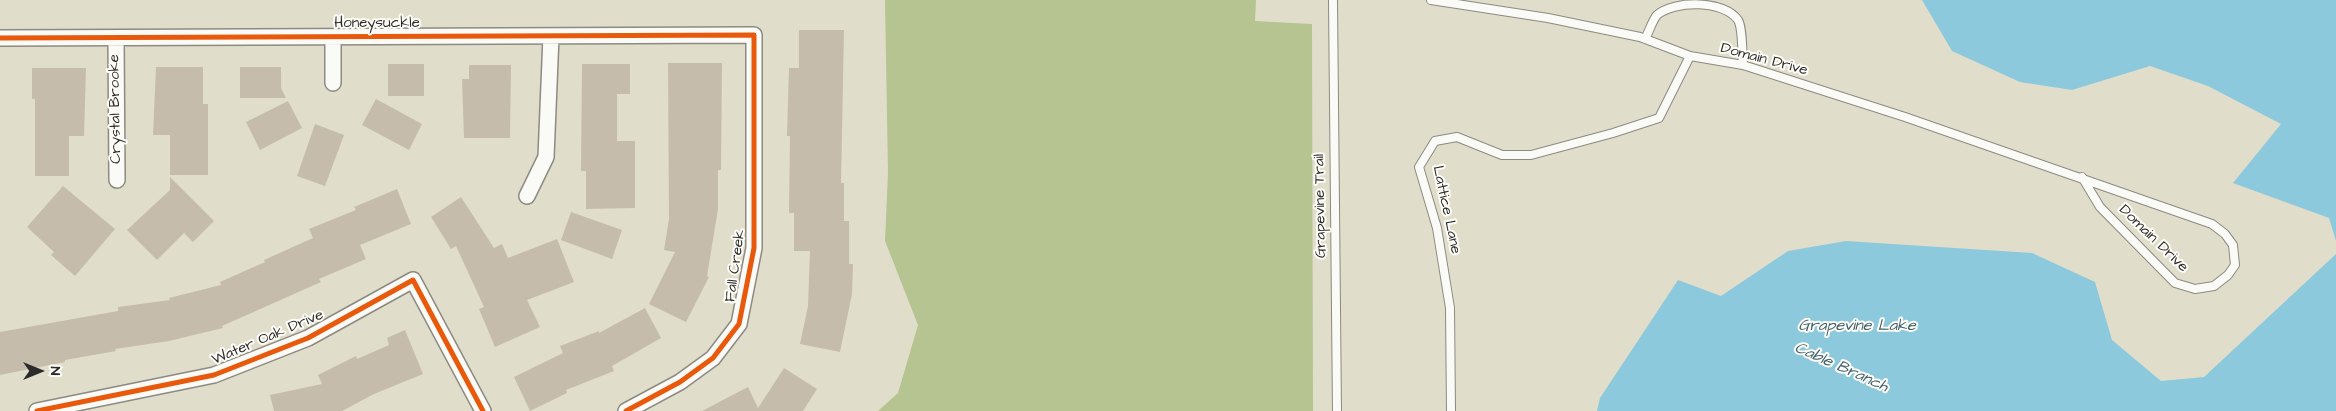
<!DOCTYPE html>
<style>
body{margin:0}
#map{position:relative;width:2336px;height:411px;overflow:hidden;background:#e1ddcb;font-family:"Architects Daughter",sans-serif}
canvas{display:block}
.north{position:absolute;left:15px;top:346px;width:50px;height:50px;-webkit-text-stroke:4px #fdfcf7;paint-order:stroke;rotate:90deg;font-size:14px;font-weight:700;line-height:20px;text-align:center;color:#2b2b2b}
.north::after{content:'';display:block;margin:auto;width:18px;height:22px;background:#2b2b2b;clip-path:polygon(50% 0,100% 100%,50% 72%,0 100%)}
</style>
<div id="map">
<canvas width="2336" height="411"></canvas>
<div class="north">N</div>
</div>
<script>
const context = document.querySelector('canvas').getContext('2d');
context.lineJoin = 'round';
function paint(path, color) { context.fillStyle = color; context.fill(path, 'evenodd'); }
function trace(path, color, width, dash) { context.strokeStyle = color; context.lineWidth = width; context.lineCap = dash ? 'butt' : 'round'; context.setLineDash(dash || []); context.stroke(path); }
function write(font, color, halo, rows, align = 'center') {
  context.font = font + ' "Architects Daughter",sans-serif'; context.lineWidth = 4; context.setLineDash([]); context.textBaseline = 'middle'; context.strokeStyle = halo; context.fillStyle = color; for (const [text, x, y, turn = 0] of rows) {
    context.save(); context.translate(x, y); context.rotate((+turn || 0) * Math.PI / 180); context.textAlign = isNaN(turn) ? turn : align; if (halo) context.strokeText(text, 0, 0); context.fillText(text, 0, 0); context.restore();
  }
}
paint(new Path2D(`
 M885,0H1256L1255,21L1312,24L1313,411H878L898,393L918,325L885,241L888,173Z`), '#b5c491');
paint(new Path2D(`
 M1922,0H2336V241L2329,218L2233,183L2281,124L2208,86L2150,66L2072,90L2020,82L1952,51Z
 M1846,241L2032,253L2095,282L2112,340L2161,381L2204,377L2336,254V411H1597L1600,398L1678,280L1721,296L1788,251Z`), '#8cc9dd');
paint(new Path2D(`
 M799,30H844L841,183H844V221H849V264H853L852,294L840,352L800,344L808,306L810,251H794V213H789L790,136H787L789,68H799Z
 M668,63H722L721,170H718V209L707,276L709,277L686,322L649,304L675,252L664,250L669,219Z
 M388,64H424V96H388Z
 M582,64H630V94H617V141H635V208L586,209V171H581Z
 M469,65H511L510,138H464L462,79H469Z
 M156,67H203V104H208V175H170V135H153Z
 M240,67H281V88L286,98H240Z
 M32,68H86L84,136H69V176H35V99H32Z
 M376,99L422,124L409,150L362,125Z
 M288,101L302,128L260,150L246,122Z
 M315,124L344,135L325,186L297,176Z
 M170,177L214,221L193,242L184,233L157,260L127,230L170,190Z
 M63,186L115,229L75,276L51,255L54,252L27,227Z
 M397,189L411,224L360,245L366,259L319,279L321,282L222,326L223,328L169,341L115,349L116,351L65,360V362L0,375V332L118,311V307L170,300L169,298L221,285L220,282L265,262L264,260L313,238L309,229L356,210L354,207Z
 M461,197L494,248L502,244L508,258L557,239L574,282L527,300L540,327L495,347L479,309L484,307L456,246L451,249L431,217Z
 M571,212L622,230L612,259L561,240Z
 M645,308L661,338L612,366L614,371L566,390L567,393L530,411L514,377L563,353L560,346L599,331V333Z
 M405,330L423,374L374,394L342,411H274L270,395L322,384L318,375L356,356L357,359L389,345L387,338Z
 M784,368L817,389L803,411H702L748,387L758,408Z`), '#c6bcab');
const service = new Path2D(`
 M1333,0L1337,411
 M1431,0L1548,18L1640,37L1690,56L1743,65L1905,117L2212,224L2225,234L2233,245L2235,265L2228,275L2214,286L2195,289L2175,283L2100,207L2082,177
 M1645,39C1649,32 1652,21 1657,15C1675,0 1724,0 1738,20C1743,28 1742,54 1743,65
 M1451,411L1450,308L1437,228L1419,167L1435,141L1457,137L1502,155H1531L1613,133L1659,118L1690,56`);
const minor = new Path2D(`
 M0,38L754,35V248L739,324L713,358L680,382L626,411
 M116,38L117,180
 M333,83V37
 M527,196L546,157L551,36
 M37,411L214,375L308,338L413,280L483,411`);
trace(service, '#8c8a81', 10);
trace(minor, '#8c8a81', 18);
trace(service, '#fafaf7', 8);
trace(minor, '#fafaf7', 15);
trace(new Path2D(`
 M0,38L754,35V248L739,324L713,358L680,382L626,411
 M37,411L214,375L308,338L413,280L483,411`), '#e8590c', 5);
write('15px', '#2b2b2b', '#fdfcf7', [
 ["Honeysuckle",377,24],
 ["Domain Drive",1764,60,15],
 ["Crystal Brooke",116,109,-91],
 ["Grapevine Trail",1321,206,-91],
 ["Lattice Lane",1446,210,78],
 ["Domain Drive",2153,239,44],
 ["Fall Creek",736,266,-82],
 ["Water Oak Drive",268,338,-23]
]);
write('italic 16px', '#40606c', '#fdfcf7', [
 ["Grapevine Lake",1857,327],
 ["Cable Branch",1841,368,24]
]);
</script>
